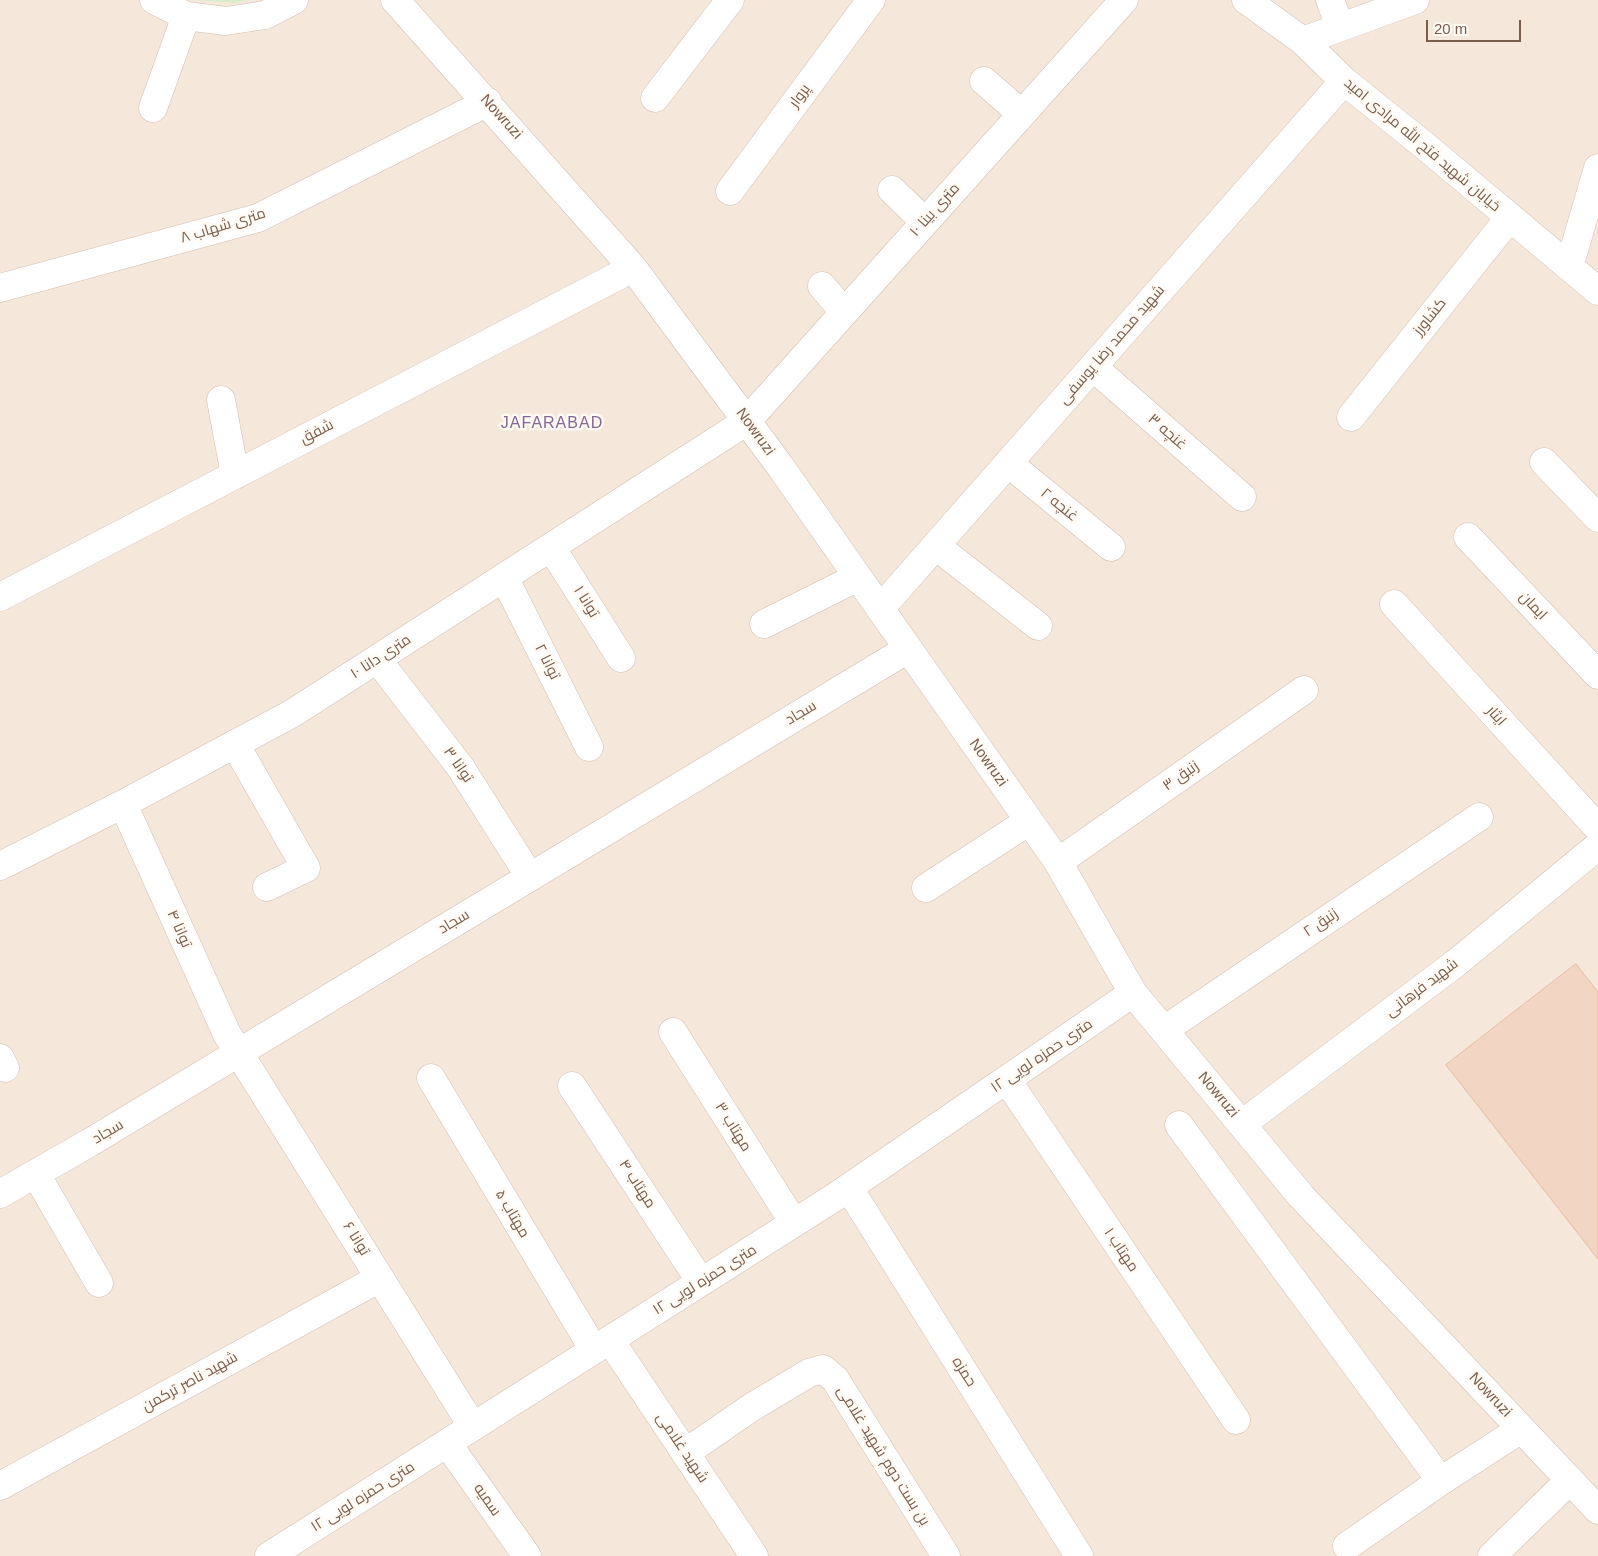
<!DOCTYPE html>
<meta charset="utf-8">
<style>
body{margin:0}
#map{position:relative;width:1598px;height:1556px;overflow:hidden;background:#fdf6ec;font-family:Arial,sans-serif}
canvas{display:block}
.scale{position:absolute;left:1426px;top:20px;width:95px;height:22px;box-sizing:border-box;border:2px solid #7a5c4d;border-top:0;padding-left:6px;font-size:15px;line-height:18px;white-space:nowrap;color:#7a5c4d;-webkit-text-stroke:4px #fffaf3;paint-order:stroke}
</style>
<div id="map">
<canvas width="1598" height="1556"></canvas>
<div class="scale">20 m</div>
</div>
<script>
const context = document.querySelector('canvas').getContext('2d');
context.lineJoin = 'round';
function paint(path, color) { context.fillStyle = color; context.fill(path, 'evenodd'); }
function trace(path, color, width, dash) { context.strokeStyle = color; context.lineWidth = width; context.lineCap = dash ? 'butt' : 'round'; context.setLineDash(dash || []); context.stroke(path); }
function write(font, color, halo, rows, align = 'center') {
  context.font = font + ' Arial,Cairo,sans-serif'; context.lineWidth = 5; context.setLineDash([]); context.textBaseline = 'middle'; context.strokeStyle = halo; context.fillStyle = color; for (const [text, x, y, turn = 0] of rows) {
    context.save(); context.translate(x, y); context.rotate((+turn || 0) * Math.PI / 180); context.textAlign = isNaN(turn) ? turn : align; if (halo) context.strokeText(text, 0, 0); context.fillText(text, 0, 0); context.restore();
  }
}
paint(new Path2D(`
 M0,0H1598V1556H0Z`), '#f5e8da');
paint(new Path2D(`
 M198,0H248L235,3Z`), '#d8ecc9');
const building = new Path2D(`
 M1576,964L1598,992V1259L1446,1065Z`);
paint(building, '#f3d5c3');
trace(building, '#e6bba3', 1);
const minor = new Path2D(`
 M154,0L186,16L226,21L265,15L294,0
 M395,0L633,268L780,466L1058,862L1133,993L1301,1196L1598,1510
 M1246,0L1303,41L1344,81L1425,146L1598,291
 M1330,0L1340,27
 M1303,41L1415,0
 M984,81L1022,114
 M655,98L730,0
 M153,108L186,16
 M892,190L925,222
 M730,191L871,0
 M1569,267L1598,168
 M822,286L844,312
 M0,288L258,218L488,102
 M1093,367L1242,497
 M221,400L235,475
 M1351,417L1510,217
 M1544,462L1598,518
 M1008,463L1111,547
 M1468,537L1598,675
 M936,546L1038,626
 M551,547L621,658
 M504,577L589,747
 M0,597L633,268
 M1394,604L1598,828
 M880,609L1344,81
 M764,624L858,577
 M377,659L461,768L530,877
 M235,744L306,868L267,887
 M123,804L227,1034L473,1427
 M1058,862L1304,690
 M0,866L123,804L293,713L747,421L1124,0
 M926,888L1029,821
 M1164,1030L1479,817
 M673,1032L794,1223
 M0,1058L5,1068
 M431,1078L594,1350
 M1007,1080L1236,1420
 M572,1086L701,1282
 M1242,1124L1456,963L1598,846
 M1179,1125L1441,1481
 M36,1174L99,1283
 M849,1188L1079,1556
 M0,1194L89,1143L908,649
 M610,1340L754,1556
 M447,1443L527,1556
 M685,1453L752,1407L809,1373L823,1369L835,1379L946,1556
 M0,1486L380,1278
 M1347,1546L1441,1481L1521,1429
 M269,1556L835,1197L1133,993
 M1492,1556L1570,1480`);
trace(minor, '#d1beb0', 29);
trace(minor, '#fff', 28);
write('15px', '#7a5c4d', '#fffaf3', [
 ["پروار",800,96,-54],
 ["Nowruzi",501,117,48],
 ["خیابان شهید فتح الله مرادی امید",1422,145,40],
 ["۱۰ متری بینا",935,210,-48],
 ["۸ متری شهاب",223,226,-17],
 ["کشاورز",1430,317,-51],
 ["شهید محمد رضا یوسفی",1112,345,-49],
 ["شفق",317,432,-27],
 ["Nowruzi",755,432,54],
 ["غنچه ۳",1167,432,41],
 ["غنچه ۲",1059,505,39],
 ["توانا ۱",586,602,58],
 ["ایمان",1533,606,47],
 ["۱۰ متری دانا",381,657,-33],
 ["توانا ۲",547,662,63],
 ["سجاد",801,713,-31],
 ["ایثار",1496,716,48],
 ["Nowruzi",988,763,55],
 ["توانا ۳",458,765,55],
 ["زنبق ۳",1181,776,-35],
 ["سجاد",454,922,-31],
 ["زنبق ۲",1321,923,-34],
 ["توانا ۴",179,929,66],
 ["شهید فرهانی",1422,988,-37],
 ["۱۲ متری حمزه لویی",1042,1056,-34],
 ["Nowruzi",1218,1095,50],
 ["مهتاب ۳",733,1127,58],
 ["سجاد",108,1132,-31],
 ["مهتاب ۴",637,1184,57],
 ["مهتاب ۵",512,1214,59],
 ["توانا ۶",356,1239,58],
 ["مهتاب ۱",1121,1250,56],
 ["۱۲ متری حمزه لویی",705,1280,-32],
 ["حمزه",964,1372,58],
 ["شهید ناصر ترکمن",190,1382,-29],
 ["Nowruzi",1490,1395,47],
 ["شهید غلامی",682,1448,56],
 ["بن بست دوم شهید غلامی",883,1456,58],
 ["۱۲ متری حمزه لویی",363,1497,-32],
 ["سمیه",487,1500,55]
]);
context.letterSpacing = '1px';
write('16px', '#846695', '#fffaf3', [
 ["JAFARABAD",552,424]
]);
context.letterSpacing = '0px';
</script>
